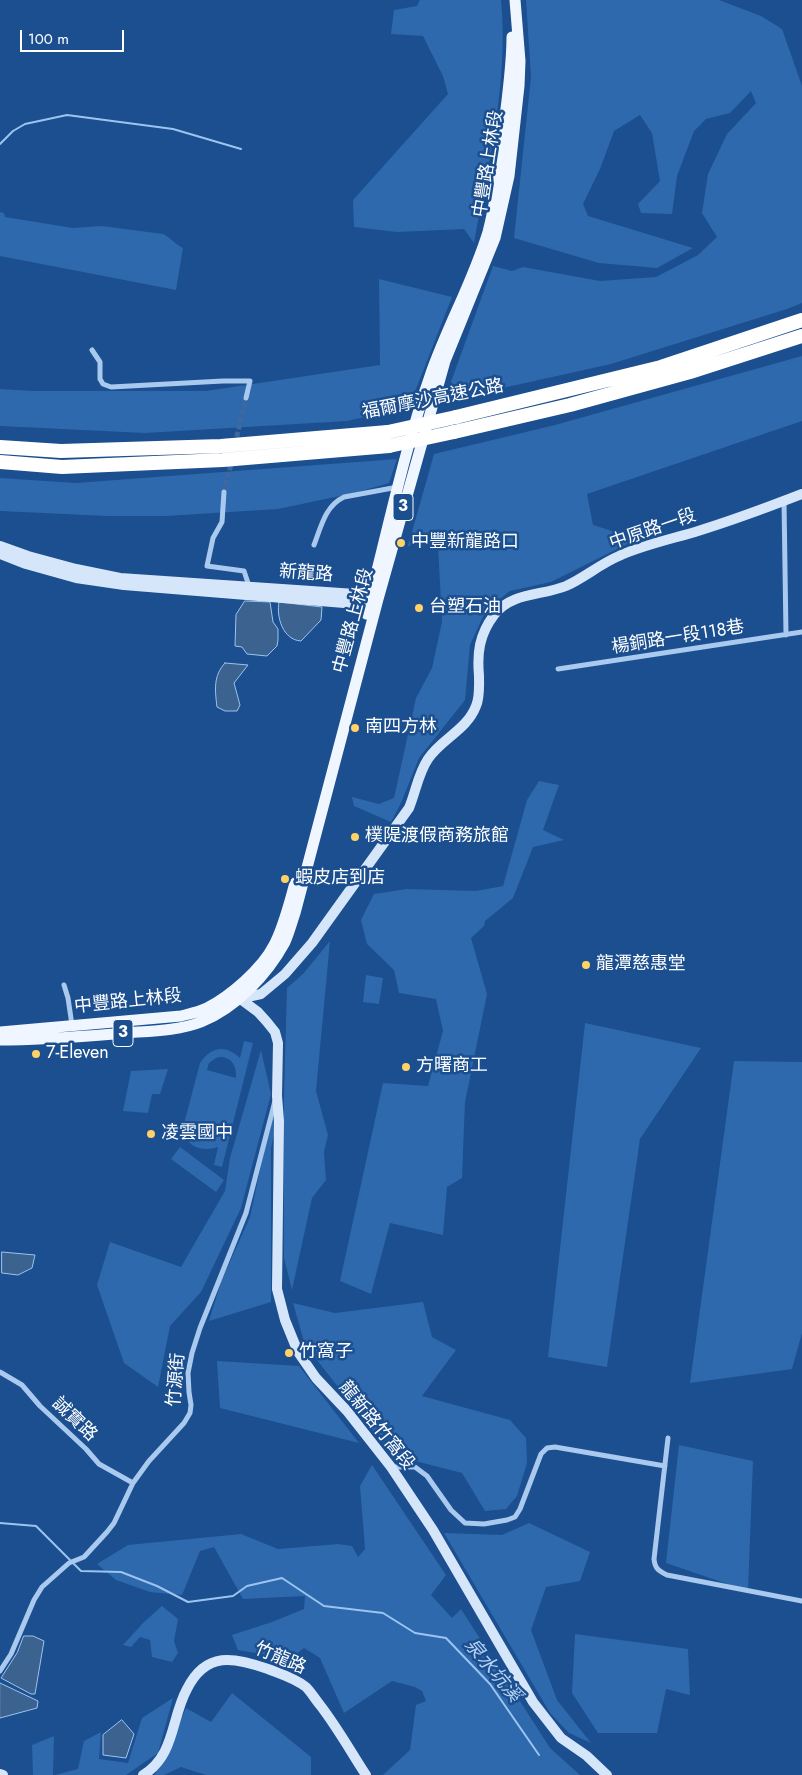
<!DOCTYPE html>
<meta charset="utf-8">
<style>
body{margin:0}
#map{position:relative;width:802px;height:1775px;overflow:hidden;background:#1b4f8f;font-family:Jost,sans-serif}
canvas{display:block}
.scale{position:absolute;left:20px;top:30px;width:104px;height:22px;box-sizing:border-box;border:2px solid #fff;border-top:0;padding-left:6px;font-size:15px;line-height:18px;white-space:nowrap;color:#fff;-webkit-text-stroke:4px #1b4f8f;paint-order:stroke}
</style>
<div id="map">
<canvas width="802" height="1775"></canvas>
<div class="scale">100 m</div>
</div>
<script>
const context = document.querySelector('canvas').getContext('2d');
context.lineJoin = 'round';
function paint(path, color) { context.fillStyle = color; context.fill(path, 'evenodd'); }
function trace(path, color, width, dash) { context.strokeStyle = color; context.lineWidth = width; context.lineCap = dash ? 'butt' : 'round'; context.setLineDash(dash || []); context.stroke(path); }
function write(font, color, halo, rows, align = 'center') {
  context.font = font + ' Jost,"Noto Sans TC",sans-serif'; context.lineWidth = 5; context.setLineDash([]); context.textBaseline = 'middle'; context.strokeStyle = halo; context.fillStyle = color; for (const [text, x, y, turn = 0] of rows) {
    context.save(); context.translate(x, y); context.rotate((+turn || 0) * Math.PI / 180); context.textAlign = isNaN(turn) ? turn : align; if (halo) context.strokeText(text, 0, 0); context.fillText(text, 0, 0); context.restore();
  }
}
paint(new Path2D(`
 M420,0H501C509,82 488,164 474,243L464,229L397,232L354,227L353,200L448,94L443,76L423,36L391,34L394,10L417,6Z
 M526,0H719L761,16L782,29L802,86V303L787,309L611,364L444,401L493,266L512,271L523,267L600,281L656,277L698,255L717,237L702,213L708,174L727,134L756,103L751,91L730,113L706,119L694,131L677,176L672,214L641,213L638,204L660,181L652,133L640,115L614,131L600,169L583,204L588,216L693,248L657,268L599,263L514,238L531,77Z
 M0,212L4,213L5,217L73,228L102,226L163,234C171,238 175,244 183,248L176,290L0,256Z
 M379,279L452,297L409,407L347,421L145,433L0,426V389L32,391H206L380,365Z
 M802,356V421L587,494L593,525L637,539L551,582L510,591L486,610L470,645L465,700L419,758L401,803L391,822L354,806L352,797L379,804L394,798L416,698L432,668L442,622L438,545L408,546L434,454L555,425Z
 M397,459L389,483L354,493L278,509L166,516H107L0,511V478L76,483Z
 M539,781L559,785L543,830L564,840L533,847L513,898L485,921L484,926L471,938L487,994L465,1102L462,1178L447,1187L443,1235L390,1223L371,1294L340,1281L383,1083L428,1086L443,1031L436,999L399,993L394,970L367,944L361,920L374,894L407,889L476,891L503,886L527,800Z
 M330,941L316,1091L328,1135L324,1152L326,1180L312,1198L292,1290L284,1258V1096L287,988L303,974Z
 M366,975L383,978L379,1004L363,1002Z
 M585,1023L701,1048L640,1139L607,1367L548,1357Z
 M244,1041L253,1043L222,1167L214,1165L218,1147C199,1153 183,1145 184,1124L200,1063C211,1047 225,1044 240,1058ZM220,1057C232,1057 237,1067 236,1078L207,1070L209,1063L216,1058ZM194,1121L222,1128L221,1135C207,1144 191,1139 194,1121Z
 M261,1050L271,1094L241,1208L201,1292L170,1326L158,1387L124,1363L97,1285L110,1242L181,1267L225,1191L230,1158Z
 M734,1061L802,1062V1333L792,1369L690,1383Z
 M168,1069L160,1094H152L148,1113L123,1111L131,1071Z
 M272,1119H274L276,1125L271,1148V1302L209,1321L221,1282L250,1217L270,1123Z
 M180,1147L224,1180L216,1192L171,1159Z
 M423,1302L432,1337L456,1350L422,1396L510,1420L526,1438L527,1463L517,1496L506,1509L485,1511L462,1473L392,1455L305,1345L293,1303L335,1313Z
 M217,1361L299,1366L359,1443L220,1408Z
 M679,1445L753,1461L748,1591L666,1563Z
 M372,1465L446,1575L431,1595L452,1618L461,1609L550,1748L580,1775H383L410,1750L416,1705L426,1701L422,1691L415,1687L392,1681L344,1713L320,1658L304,1648L290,1659L238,1650L232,1635L272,1622L304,1609L305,1596L243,1599L214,1547L200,1551L182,1595L150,1592L116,1580L97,1564L128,1545L241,1534L278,1549L338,1544L352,1546L358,1557L365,1549L360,1486Z
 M529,1523L590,1552L580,1581L546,1587L531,1630L557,1700L591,1743L569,1733L550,1713L444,1533L502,1535Z
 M162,1606L178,1619L174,1641L178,1653L172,1662L152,1657L150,1640L140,1637L131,1647L123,1645L143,1623Z
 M575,1634L688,1649L690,1695L666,1689L657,1733H598L572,1693Z
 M232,1693L311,1757V1775H206L181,1767L164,1775H155L186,1708L211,1722Z
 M173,1698L158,1753L126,1775H55L78,1769L84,1741L101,1732L99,1759L128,1763L142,1718Z
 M54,1736L53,1775H33L32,1745Z`), '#2e69ad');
const water = new Path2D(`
 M245,601L270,602L273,622L278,629V640L277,646L267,656L247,654L242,647L235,646L236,615Z
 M279,602L322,607L321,620L301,641C283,640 276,617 279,602Z
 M225,663L248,665L234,683L240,705L237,711H225L217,707C215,690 213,676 225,663Z
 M2,1252L35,1255L32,1268L18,1275L2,1273Z
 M24,1636H33L44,1641L35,1694H31L1,1678L17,1653Z
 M0,1683L38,1701L37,1708L0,1718Z
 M122,1720L134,1734L126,1758L103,1755V1735Z`);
paint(water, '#3c6290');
trace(water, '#9cc4f0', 1);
trace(new Path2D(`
 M0,144L13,131L25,124L67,115L173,129L241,149
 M0,1523L36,1526L81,1571L121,1572L157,1586L188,1602L233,1596L247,1586L282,1578L324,1606L383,1613L415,1633L446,1638L490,1684L539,1755`), '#9cc4f0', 2);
trace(new Path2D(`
 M235,444L246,398
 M224,492L232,460`), '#3d69a0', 5, [5, 2.5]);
trace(new Path2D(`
 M92,350L100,362V379L103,384L111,387L223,381H250L246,398
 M224,492L222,522L213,538L207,566L244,571L249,586
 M784,501L786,635
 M314,545C321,527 325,506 344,497L398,487
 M558,669L802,632
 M64,985L68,998L72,1025
 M0,1372L22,1385L40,1406L86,1449L99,1464L133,1483
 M668,1438L654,1559C655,1569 659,1571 667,1575L802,1601
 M392,1467H415L427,1476L451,1510L465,1523L484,1524L507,1520L515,1517L520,1509L541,1454L547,1448L555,1447L665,1466
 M0,1671L11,1654L34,1600L42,1587L69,1563L84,1557L107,1532L114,1523L133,1483L149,1461L184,1423L190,1413L191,1405L189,1392L188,1373L192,1353L200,1328L246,1213L275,1101`), '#a9c9ee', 5);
trace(new Path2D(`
 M0,546L28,556L76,569L120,578L370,595L378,599L369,605L124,585L76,578L26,564L0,554
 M235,995L258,1012L267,1022L275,1032L278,1043L277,1096L279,1121L277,1289L285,1320L298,1352L316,1378L347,1411L391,1467L433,1530L533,1702L561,1738L587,1756L607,1775
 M238,999L261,994L285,974L312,943L409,808C416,791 418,774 428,759C441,739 467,730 476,706C480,697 479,686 479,676C477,653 479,635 494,615C511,592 542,596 566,586C584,578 600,564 619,556C640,546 671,539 695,532C731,521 766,508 802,494
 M0,1774L3,1775
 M143,1775C175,1756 171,1718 187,1689C206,1651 234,1657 268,1669C281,1674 295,1678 306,1687C311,1692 315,1699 320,1705C337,1727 351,1752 366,1775`), '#d6e6fa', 10);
trace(new Path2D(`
 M366,614C387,534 404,450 431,373C448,325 473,281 488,232C497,198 500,162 504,127C507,97 512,67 512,37
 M0,1032L181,1016C189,1014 199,1012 207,1008C230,996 262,969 274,945C284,926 289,904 295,883
 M0,1040C38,1040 76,1037 114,1034C141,1031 176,1032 201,1022C236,1008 267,975 285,942C289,933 292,922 295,913L378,599L445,361L495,238L509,176L519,86L520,61L515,0`), '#f0f6ff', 11);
trace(new Path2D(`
 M456,417L661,367L802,320
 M454,432L570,405L690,372L802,336
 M0,447L61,451L221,446L388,432
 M0,462L62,467L223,460L389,446`), '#fff', 14);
trace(new Path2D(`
 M388,432L456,417
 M389,446L454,432`), '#fff', 14);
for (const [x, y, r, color] of [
 [401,543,5,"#ffd166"],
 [419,608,5,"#ffd166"],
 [355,728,5,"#ffd166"],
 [355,837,5,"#ffd166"],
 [285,879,5,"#ffd166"],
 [586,965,5,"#ffd166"],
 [36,1054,5,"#ffd166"],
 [406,1067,5,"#ffd166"],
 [151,1134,5,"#ffd166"],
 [289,1353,5,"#ffd166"]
]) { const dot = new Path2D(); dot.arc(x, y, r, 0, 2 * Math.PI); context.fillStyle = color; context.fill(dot); trace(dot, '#1b4f8f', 2); }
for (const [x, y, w] of [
 [403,507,20],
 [123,1033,20]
]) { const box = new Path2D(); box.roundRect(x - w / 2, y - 13.5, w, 27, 4); context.fillStyle = '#1b4f8f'; context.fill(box); trace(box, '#fff', 1); }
write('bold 16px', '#fff', null, [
 ["3",403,507],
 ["3",123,1033]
]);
write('18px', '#fff', '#1b4f8f', [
 ["中豐路上林段",489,164,-81],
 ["福爾摩沙高速公路",433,400,-11],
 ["中原路一段",653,530,-19],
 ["新龍路",306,574,4],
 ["中豐路上林段",354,621,-75],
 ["楊銅路一段118巷",678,638,-9],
 ["中豐路上林段",128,1002,-6],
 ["竹源街",177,1380,-85],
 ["誠實路",74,1420,44],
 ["龍新路竹窩段",376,1426,51],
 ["竹龍路",280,1659,23]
]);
write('18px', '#fff', '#1b4f8f', [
 ["中豐新龍路口",411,543],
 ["台塑石油",429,608],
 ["南四方林",365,728],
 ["樸隄渡假商務旅館",365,837],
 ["蝦皮店到店",295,879],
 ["龍潭慈惠堂",596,965],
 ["7-Eleven",46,1054],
 ["方曙商工",416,1067],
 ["凌雲國中",161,1134],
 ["竹窩子",299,1353]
], 'left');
write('italic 19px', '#b5d3f5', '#1b4f8f', [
 ["泉水坑溪",492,1671,50]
]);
</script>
